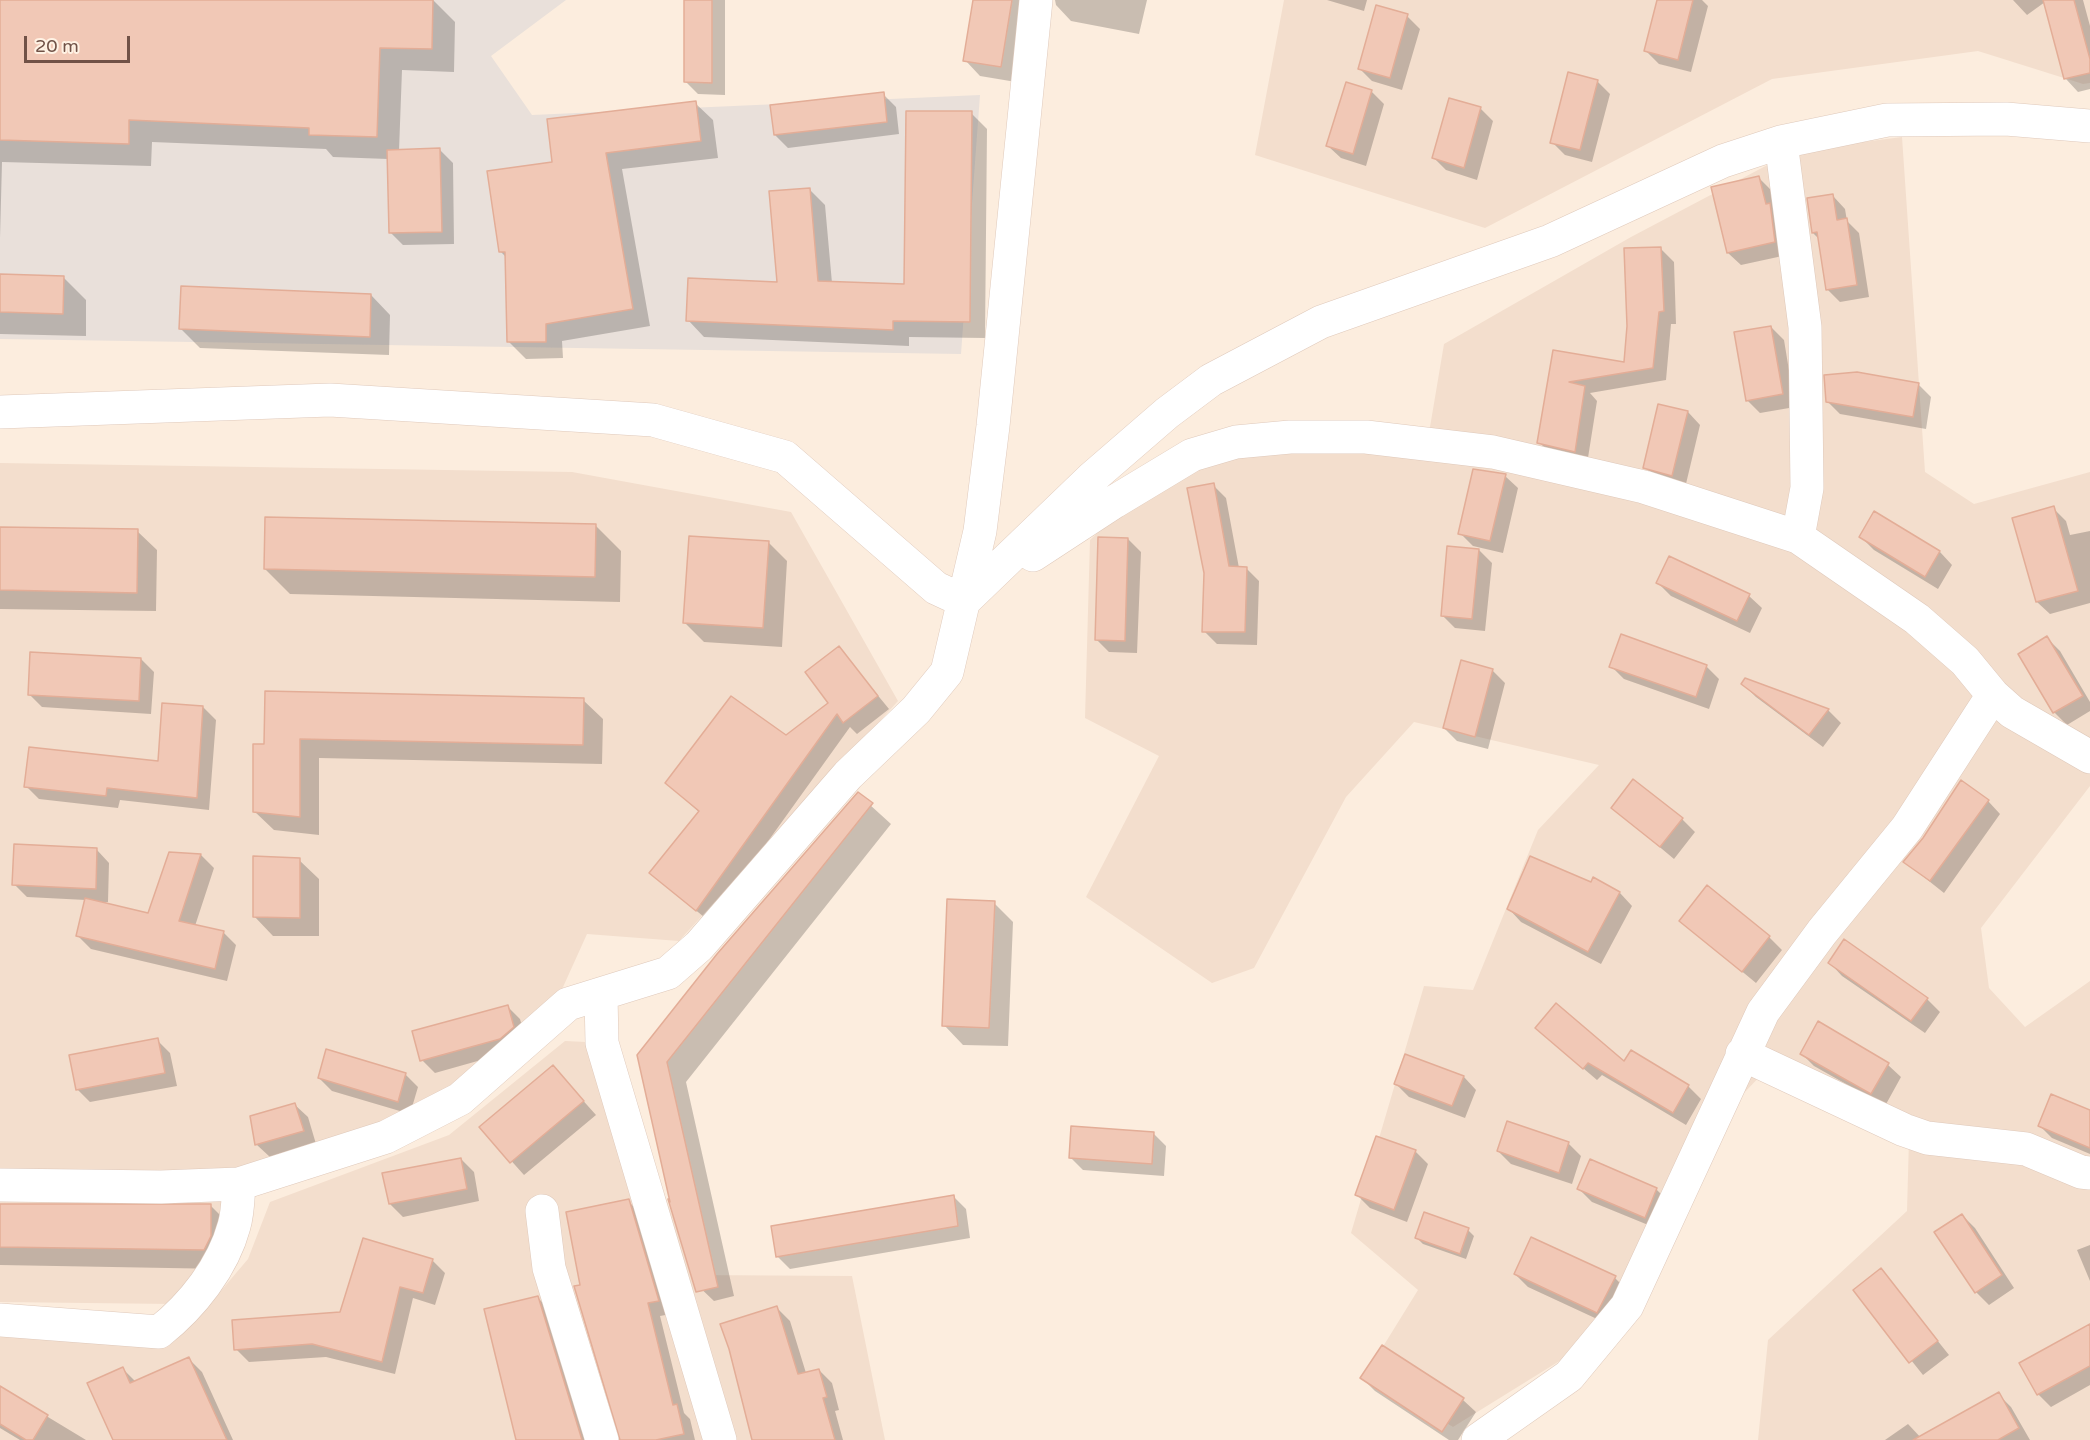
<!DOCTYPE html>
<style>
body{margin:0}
#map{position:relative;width:2090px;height:1440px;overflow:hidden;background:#fcedde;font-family:"Varela Round",sans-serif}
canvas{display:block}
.scale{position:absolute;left:24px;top:36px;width:106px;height:27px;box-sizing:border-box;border:3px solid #715247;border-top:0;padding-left:8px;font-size:18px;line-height:21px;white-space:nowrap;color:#715247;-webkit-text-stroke:4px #fff2e4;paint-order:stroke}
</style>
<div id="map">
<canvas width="2090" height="1440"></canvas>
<div class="scale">20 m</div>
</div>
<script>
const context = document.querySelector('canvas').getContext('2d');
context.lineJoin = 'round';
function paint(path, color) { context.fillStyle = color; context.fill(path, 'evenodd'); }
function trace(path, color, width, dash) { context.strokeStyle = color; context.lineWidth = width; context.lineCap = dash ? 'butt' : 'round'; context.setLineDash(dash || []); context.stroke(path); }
paint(new Path2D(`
 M1284,0H2090V83L2083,84L1978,51L1772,79L1485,228L1255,155Z
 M1902,137L1925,472L1974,504L2090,472V786L1981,928L1989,988L2025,1027L2090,981V1440H1758L1768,1340L1907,1211L1909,1139L1766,1070L1698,1141L1595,1339L1453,1427L1366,1374L1418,1290L1351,1233L1424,986L1473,990L1538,830L1599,765L1414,722L1346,797L1254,968L1212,983L1086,897L1159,756L1085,718L1090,540L1171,461L1429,433L1444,344L1631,237L1794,151Z
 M0,463L572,472L791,512L898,701L679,941L587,934L549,1018L436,1113L240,1189L225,1259L173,1304L0,1302Z
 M565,1041L607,1043L695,1275L852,1276L885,1440H0V1324L197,1319L248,1259L270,1202L449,1135Z`), '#f3decd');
paint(new Path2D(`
 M0,0H566L491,56L532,115L980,95L961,354L0,339Z`), '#e9e0da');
paint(new Path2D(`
 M0,0H433L455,22L454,72L402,70L399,151L440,150L453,163L454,244L403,245L390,232L388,159L333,157L326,149L152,142L151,166L2,162L0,238Z
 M685,0H725V95L698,94L685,81Z
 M975,0H1042L1016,82L980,76L965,60Z
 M1055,0H1147L1139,34L1071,21L1056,5Z
 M1327,0H1367L1364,11Z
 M1659,0H1702L1708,6L1691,72L1659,64L1646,51Z
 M2013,0H2083L2090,26V89L2078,92L2066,79L2045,2L2027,15Z
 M1407,16L1420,29L1402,90L1372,81L1359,68Z
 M1597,81L1610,94L1592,162L1565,155L1552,142Z
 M1371,91L1384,104L1366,166L1341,158L1328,146Z
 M883,94L896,107L899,134L788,148L775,135Z
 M695,103L713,120L718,158L622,169L650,326L562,341L563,358L526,359L509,342L506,257L501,252L554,163Z
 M1480,108L1493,121L1477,180L1446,170L1433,157Z
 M971,113L987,129L985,338L909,337V346L704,337L688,320L779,284L809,189L825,205L832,283L906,286Z
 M1759,178L1772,191L1787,255L1741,265L1728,253Z
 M1833,196L1845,209L1847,221L1859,233L1869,297L1840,302L1827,289L1819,239L1813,233Z
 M1661,249L1674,262L1676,324H1671L1666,380L1590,393L1597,401L1587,464L1552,455L1539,442L1554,351L1625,364Z
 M0,276L64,278L86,300V336L0,334Z
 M371,295L390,315L389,355L200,348L181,329Z
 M1771,327L1784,340L1795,407L1760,413L1747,400Z
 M1918,384L1931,397L1926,429L1840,414L1827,401Z
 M1688,412L1700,425L1685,488L1658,480L1645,467Z
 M1505,476L1518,488L1503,553L1473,546L1460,533Z
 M1213,485L1226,498L1239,568H1246L1259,581L1257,645L1217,644L1204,631Z
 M2053,508L2066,521L2070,535L2090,531V603L2050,614L2037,602Z
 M1875,513L1940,552L1952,565L1938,589L1874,550L1861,537Z
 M595,525L621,551L620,602L290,594L265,569Z
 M0,528L137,531L157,550L156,611L0,609Z
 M1128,539L1141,552L1137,653L1109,652L1096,639Z
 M768,542L787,561L782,647L704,642L685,623Z
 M1479,550L1492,563L1485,631L1455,628L1442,615Z
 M1658,583L1749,596L1762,608L1750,633L1671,596Z
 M2047,638L2060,651L2090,702V711L2067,725L2054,712Z
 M839,648L889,709L857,734L850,727L710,922L651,873L700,813L667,783L786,737L830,703Z
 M141,659L154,672L151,714L42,707L29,694Z
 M1611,666H1706L1719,679L1709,709L1624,679Z
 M1492,670L1505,683L1488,749L1457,741L1444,728Z
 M1745,680L1828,710L1841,723L1823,747L1756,697L1743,684Z
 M267,693L583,700L603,719L602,764L319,758V835L274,830L254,811L266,746Z
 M203,707L216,720L209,810L120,800L118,808L39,799L26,786L159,762Z
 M858,794L891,824L686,1082L734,1296L714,1301L694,1282L638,1055Z
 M1988,801L2000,814L1944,893L1905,862Z
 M1613,808L1682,819L1695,832L1674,859Z
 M97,850L109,863L108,902L98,903L149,915L170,853L201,855L214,868L195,926L223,932L236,945L227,981L91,949L78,936L86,900L27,897L14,884Z
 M299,860L319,879V936H273L254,916Z
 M1594,879L1620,893L1632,906L1601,964L1521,922L1509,909L1591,884Z
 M994,903L1013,922L1008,1046L963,1045L944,1025Z
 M1681,921L1769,937L1782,950L1756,983Z
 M1830,963L1927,999L1940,1012L1925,1033L1842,976Z
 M507,1006L520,1019L526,1040L513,1051L435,1073L422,1060Z
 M1819,1023L1888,1065L1901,1077L1885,1106L1814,1066L1801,1053Z
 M157,1040L170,1053L177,1086L90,1102L77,1089Z
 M1550,1040L1625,1063L1631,1052L1688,1086L1701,1099L1686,1125L1602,1075L1597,1080Z
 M1406,1056L1464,1077L1476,1090L1465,1118L1409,1097L1396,1084Z
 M553,1067L596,1115L524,1175L481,1127Z
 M405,1074L418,1087L410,1114L332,1091L319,1078Z
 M295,1105L308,1117L316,1144L270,1157L257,1145L252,1117Z
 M2090,1112V1154L2052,1138L2039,1125Z
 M1153,1133L1166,1146L1164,1176L1083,1170L1070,1157Z
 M1568,1143L1581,1156L1572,1184L1511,1164L1498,1151Z
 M1415,1151L1428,1164L1407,1222L1370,1208L1357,1195Z
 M461,1159L474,1172L479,1201L403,1217L390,1204Z
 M1579,1189H1656L1669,1202L1658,1229L1592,1202Z
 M953,1196L966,1209L970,1238L790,1269L777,1256Z
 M628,1201L641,1214L671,1314L660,1316L684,1413L690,1419L695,1440H621L582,1286Z
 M0,1205H210L230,1225L224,1269L0,1265Z
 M1962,1215L1975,1228L2014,1288L1989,1305L1976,1292Z
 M1468,1230L1474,1236L1466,1259L1423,1244L1417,1238Z
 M1532,1239L1615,1278L1628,1291L1610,1325L1528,1287L1515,1274Z
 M2090,1245V1281L2077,1250Z
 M432,1260L445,1273L435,1305L413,1298L395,1374L326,1357L249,1362L236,1349L341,1314Z
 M1881,1270L1949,1355L1923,1375L1855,1290Z
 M537,1297L550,1310L590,1440H518Z
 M777,1308L790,1321L806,1373L819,1370L832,1383L839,1410L835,1411L843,1440H753Z
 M2090,1326V1385L2051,1407L2038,1394Z
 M1383,1347L1463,1400L1476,1412L1458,1440H1449L1375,1391L1362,1378Z
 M189,1359L202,1372L233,1440H115L122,1368L135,1381Z
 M0,1388L86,1440H20L0,1428Z
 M1998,1394L2011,1407L2030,1440H1933Z
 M1908,1424L1923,1440H1885Z`), '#0003');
const building = new Path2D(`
 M0,0H433L432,49L380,48L377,137L309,135V128L129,120V144L0,140Z
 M684,0H712V83L684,82Z
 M973,0H1012L1001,67L963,61Z
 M1657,0H1693L1678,60L1644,51Z
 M2043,0H2074L2090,59V73L2064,79Z
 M1376,5L1408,14L1390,78L1358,69Z
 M1568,72L1598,80L1580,150L1550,143Z
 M1346,82L1372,90L1353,154L1326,146Z
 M884,92L887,122L774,135L770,105Z
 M1449,98L1481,107L1464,168L1432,158Z
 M696,101L701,141L606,153L633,309L546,324V342H507L505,252H499L487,171L552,162L547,119Z
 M906,111H972L970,322L893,321V330L686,321L688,278L777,282L769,191L810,188L818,281L904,284Z
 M440,148L442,232L389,233L387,150Z
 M1759,176L1766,204L1770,203L1775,242L1727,253L1711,187Z
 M1833,194L1837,220L1847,218L1857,285L1826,290L1817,232L1812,233L1807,198Z
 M1661,247L1664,311L1659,312L1653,368L1569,382L1585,386L1575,452L1537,443L1553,350L1624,362L1627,326L1624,248Z
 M0,274L64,276L63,314L0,312Z
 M181,286L371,294L370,337L179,329Z
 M1771,326L1783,394L1746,401L1734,332Z
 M1857,372L1919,383L1913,417L1826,402L1824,375Z
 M1658,404L1688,411L1672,476L1643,468Z
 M1473,469L1506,474L1490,541L1458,534Z
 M1214,483L1229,566L1247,567L1245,632H1202L1204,573L1187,488Z
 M2054,506L2078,591L2036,602L2012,518Z
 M1874,511L1940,551L1925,577L1859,537Z
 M265,517L596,524L595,577L264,569Z
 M0,527L138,529L137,593L0,590Z
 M689,536L769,541L763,628L683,623Z
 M1098,537L1128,538L1125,641L1095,640Z
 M1447,546L1479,549L1472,619L1441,616Z
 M1669,556L1750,594L1737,621L1656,583Z
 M1621,634L1707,665L1696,697L1609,667Z
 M2047,636L2083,696L2053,713L2018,654Z
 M839,646L878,696L843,723L837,714L696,911L649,873L699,811L665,783L731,696L786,735L828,703L805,672Z
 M30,652L141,658L139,701L28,695Z
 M1461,660L1493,669L1475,737L1443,728Z
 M1745,678L1829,709L1809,735L1741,684Z
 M265,691L584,698L583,745L300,739V817L253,812V744H264Z
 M162,703L203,706L197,798L107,788L106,796L24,787L29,747L158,761Z
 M1633,779L1683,818L1660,847L1611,808Z
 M1961,780L1989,800L1930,881L1903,862L1923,838Z
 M858,792L873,803L667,1062L718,1287L696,1292L668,1199L670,1202L637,1055L717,954Z
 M14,844L97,848L96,889L12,885Z
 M169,852L201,854L179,921L224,931L215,969L76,936L85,898L148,913Z
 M253,856L300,858V918L253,917Z
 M1530,856L1591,882L1593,877L1620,892L1588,952L1507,909Z
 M1707,885L1770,936L1742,972L1679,921Z
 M947,899L995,901L989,1028L942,1026Z
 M1844,939L1928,998L1911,1021L1828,963Z
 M1556,1003L1624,1061L1631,1050L1689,1085L1673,1113L1588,1063L1583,1069L1535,1028Z
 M508,1005L514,1027L500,1039L420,1061L412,1031Z
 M1818,1021L1889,1063L1871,1094L1800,1054Z
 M158,1038L165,1073L76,1090L69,1055Z
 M326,1049L406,1073L398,1102L318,1078Z
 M1405,1054L1464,1076L1452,1106L1394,1084Z
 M553,1065L584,1101L510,1163L479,1127Z
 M2051,1094L2090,1110V1148L2038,1126Z
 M295,1103L304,1131L255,1145L250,1116Z
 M1507,1121L1569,1142L1559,1173L1497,1151Z
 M1071,1126L1154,1132L1152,1164L1069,1158Z
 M1376,1136L1416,1150L1394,1210L1355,1195Z
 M461,1158L467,1189L389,1204L382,1173Z
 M1590,1159L1657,1188L1645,1218L1577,1189Z
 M954,1195L958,1226L776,1257L771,1226Z
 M629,1199L659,1301L648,1303L673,1405L677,1404L684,1434L656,1440H620L574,1286L580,1285L566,1212Z
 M0,1204H211V1236L204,1250L0,1247Z
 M1424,1212L1469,1228L1460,1254L1415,1238Z
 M1962,1214L2002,1275L1975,1293L1934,1232Z
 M1531,1237L1616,1276L1597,1313L1514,1274Z
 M363,1238L433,1259L423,1293L400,1287L382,1362L312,1344L234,1350L232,1320L340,1312Z
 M1881,1268L1938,1341L1909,1363L1853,1290Z
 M538,1296L582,1440H516L484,1309Z
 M777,1306L798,1374L819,1369L827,1397L823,1398L835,1440H752L729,1349L720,1324Z
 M2090,1324V1366L2037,1395L2019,1363Z
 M1382,1345L1464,1398L1442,1432L1360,1378Z
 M189,1357L227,1440H113L87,1383L123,1367L130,1383Z
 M0,1386L48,1415L33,1440H26L0,1424Z
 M1999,1392L2019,1428L1998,1440H1913Z`);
paint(building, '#f1c8b6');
trace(building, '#e3ad97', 1.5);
const minor = new Path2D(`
 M1781,142L1805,327L1807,488L1798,537
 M0,412L330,400L653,420L785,457L936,588L964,601
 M1033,555L1114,502L1192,455L1236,442L1290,437H1366L1493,452L1644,487L1798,537L1917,619L1965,661L1993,695L2012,712L2090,757
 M964,601L1093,477L1167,413L1211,380L1321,322L1550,241L1723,161L1781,142L1887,120L2006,119L2090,126
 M601,995L602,1043L720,1440
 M1742,1054L1904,1130L1927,1138L2026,1149L2081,1172L2090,1173
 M0,1185L161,1187L239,1184L386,1137L460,1099L568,1004L668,973L699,946L848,775L916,710L947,672L980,531L993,426L1036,0
 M542,1211L549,1268L602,1440
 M0,1320L159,1332C192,1306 223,1267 234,1226C238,1213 238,1198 239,1184
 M1478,1440L1569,1376L1627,1306L1763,1012L1822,932L1907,828L1993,695`);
trace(minor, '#dfc9bb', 34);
trace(minor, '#fff', 33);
</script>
